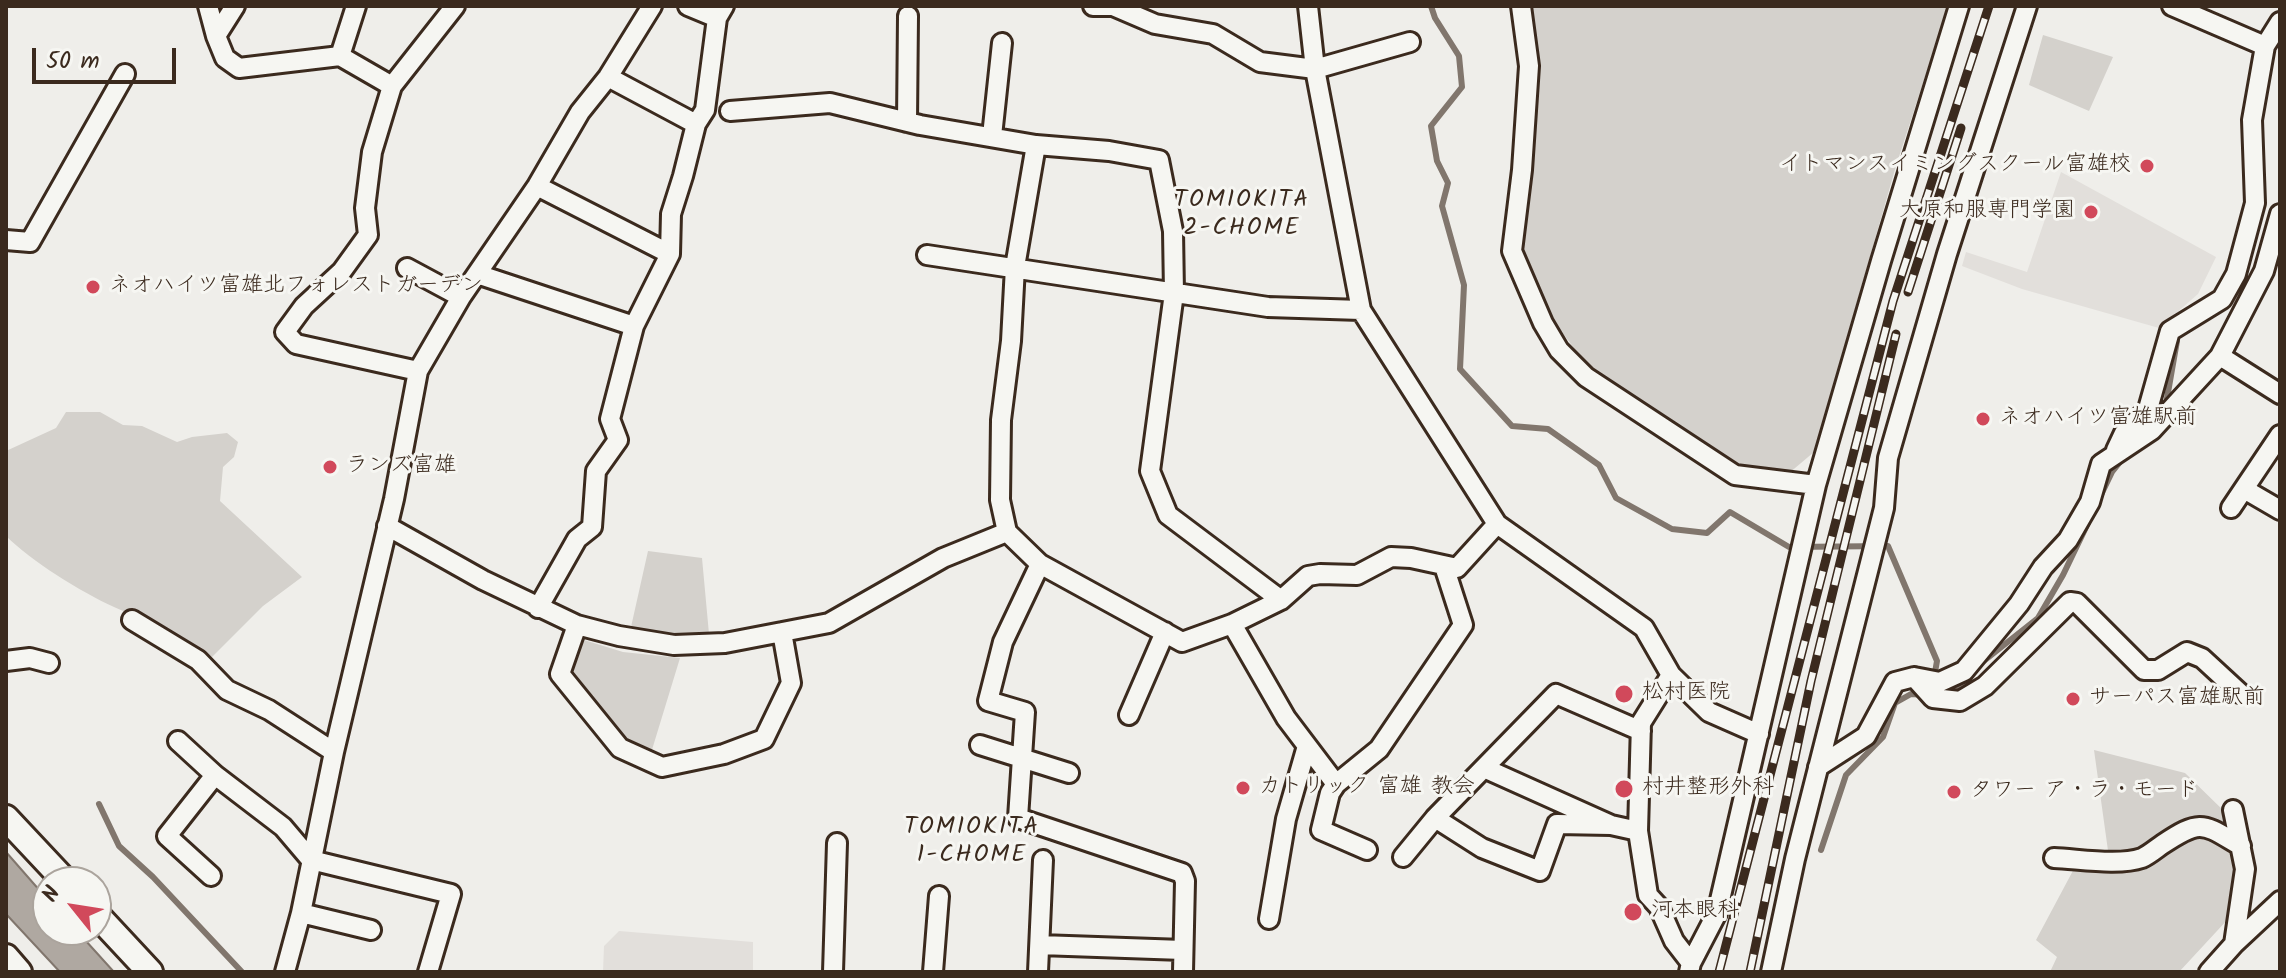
<!DOCTYPE html>
<meta charset="utf-8">
<style>
body{margin:0}
#map{position:relative;width:2286px;height:978px;overflow:hidden;background:#efeeea;font-family:Kalam,sans-serif}
canvas{display:block}
.frame{position:absolute;inset:0;border:8px solid #3b2a1e;pointer-events:none}
.north{position:absolute;left:32px;top:866px;width:80px;height:80px;box-sizing:border-box;background:#f6f6f2;border:2px solid #aba49d;border-radius:50%;rotate:300deg;font-size:22px;font-weight:700;line-height:32px;text-align:center;color:#3b2a1e}
.north::after{content:'';display:block;margin:auto;width:28px;height:36px;background:#d1495b;clip-path:polygon(50% 0,100% 100%,50% 72%,0 100%)}
.scale{position:absolute;left:32px;top:48px;width:144px;height:36px;box-sizing:border-box;border:4px solid #3b2a1e;border-top:0;padding-left:10px;font-size:24px;line-height:28px;white-space:nowrap;color:#3b2a1e;-webkit-text-stroke:6px #f6f6f2;paint-order:stroke}
</style>
<div id="map">
<canvas width="2286" height="978"></canvas>
<div class="frame"></div>
<div class="north">N</div>
<div class="scale">50 m</div>
</div>
<script>
const context = document.querySelector('canvas').getContext('2d');
context.lineJoin = 'round';
function paint(path, color) { context.fillStyle = color; context.fill(path, 'evenodd'); }
function trace(path, color, width, dash) { context.strokeStyle = color; context.lineWidth = width; context.lineCap = dash ? 'butt' : 'round'; context.setLineDash(dash || []); context.stroke(path); }
function write(font, color, halo, rows, align = 'center') {
  context.font = font + ' Kalam,"Klee One",sans-serif'; context.lineWidth = 6; context.setLineDash([]); context.textBaseline = 'middle'; context.strokeStyle = halo; context.fillStyle = color; for (const [text, x, y, turn = 0] of rows) {
    context.save(); context.translate(x, y); context.rotate((+turn || 0) * Math.PI / 180); context.textAlign = isNaN(turn) ? turn : align; if (halo) context.strokeText(text, 0, 0); context.fillText(text, 0, 0); context.restore();
  }
}
paint(new Path2D(`
 M2061,172L2216,257L2198,294L2159,328L2022,289L1962,266L1966,252L2027,272Z
 M619,931L753,942V972H603L604,946Z`), '#e2dfdb');
paint(new Path2D(`
 M1528,6H1948L1896,166L1814,452L1788,474L1729,462L1590,370L1553,320L1525,271L1522,250L1534,149L1532,44Z
 M2043,35L2113,57L2089,111L2029,85Z
 M66,412H100L123,425L142,426L177,442L192,437L227,433L238,442L234,457L223,467L220,501L302,577L263,606L212,657C183,635 147,622 114,607C81,592 31,561 6,536V451L56,428Z
 M648,551L702,558L709,634H669L631,627Z
 M584,640L623,652L680,658L651,753L625,742L571,672Z
 M2094,750L2185,773L2226,813L2239,879L2229,918L2179,972H2050L2057,957L2036,940L2076,865H2110Z`), '#d4d1cc');
const water = new Path2D(`
 M6,852L48,900V930H76L114,972H60L6,914Z`);
paint(water, '#afa8a1');
trace(water, '#81766d', 2);
trace(new Path2D(`
 M1431,6L1435,18L1459,56L1462,87L1431,126L1437,161L1448,183L1442,206L1464,285L1460,369L1512,426L1548,429L1599,465L1616,498L1672,529L1707,533L1730,512L1789,547L1888,546L1937,661L1934,678
 M2166,404L2177,341
 M2099,499L2112,472L2124,457
 M1980,664L2038,618L2063,575L2088,523
 M1952,696L1971,675
 M99,804L119,846L153,877L242,972
 M1821,850L1846,775L1883,737L1895,703L1911,694L1925,695`), '#81766d', 6);
const minor = new Path2D(`
 M208,6L216,36
 M235,6L216,36L225,58L239,68L340,56L392,86
 M688,6L717,18
 M1093,6H1113L1155,24L1213,34L1260,62L1315,69L1410,42
 M1308,6L1315,69L1361,310L1497,524L1644,628L1671,675L1709,712L1759,734
 M1521,6L1529,66L1522,170L1512,251L1543,323L1559,350L1586,377L1735,475L1816,485
 M2172,6L2265,46
 M340,56L356,6
 M608,77L696,124
 M730,111L830,103L920,125L1036,145L1109,151L1159,160L1173,231L1174,293L1150,471L1168,515L1281,600
 M907,122L908,16
 M992,136L1002,43
 M1036,145L1015,267L1011,341L1001,420L1000,500L1007,532L1040,564L1182,642L1232,624L1281,600L1308,576L1320,574L1357,575L1391,557L1411,558L1457,568L1497,524
 M537,186L670,254
 M6,240L30,242L125,74
 M927,255L1268,307L1361,310
 M407,268L461,297
 M477,274L634,326
 M2220,356L2280,394
 M418,371L296,344L285,332L304,306L342,271L368,235L365,208L372,152L392,86L455,6
 M2116,450L2124,433L2148,409L2170,331L2222,299L2236,274L2255,203L2252,120L2265,46L2280,22
 M2244,489L2280,510
 M2231,508L2280,435
 M387,526L483,580L577,625L619,636L674,645L725,643L829,623L943,558L1007,532
 M1040,564L1003,642L988,701L1025,712L1018,818L1182,873L1185,881L1183,972
 M538,608L577,539L592,527L596,471L618,440L610,419L634,326L670,254L671,214L683,176L696,124L705,110L717,18L724,6
 M132,620L198,660L227,690L269,710L334,752
 M1232,624L1286,718L1336,784
 M577,625L560,674L620,748L662,767L724,754L764,739L791,683L782,632
 M6,661L30,658L49,663
 M1671,675L1641,723L1638,831L1648,895L1659,907L1674,941L1691,963
 M1914,677L1933,698L1960,701L1985,686L2070,602L2077,603L2144,670H2158L2187,652L2202,658L2240,693
 M1129,715L1165,632
 M178,741L215,775L283,827L311,860L451,894L428,972
 M980,745L1069,773
 M1818,767L1866,736L1895,682L1914,677L1940,682L1964,671L2019,604L2043,567L2068,540L2090,502L2101,464L2152,430L2220,356L2264,271L2280,214
 M1484,768L1611,825L1638,831
 M2233,810L2245,869L2234,944
 M1435,818L1482,848L1540,871L1557,824L1611,825
 M1367,850L1321,830L1330,793L1336,784L1379,749L1463,625L1444,566
 M1403,857L1435,818L1556,694L1641,731
 M2054,858C2079,859 2119,866 2142,858C2149,855 2157,848 2163,844C2202,818 2203,824 2241,846
 M211,876L167,836L215,775
 M301,913L371,930
 M1269,919L1286,819L1307,746
 M1040,945L1183,950
 M285,972L301,913L334,752L394,499L418,371L461,297L537,186L580,112L608,77L652,6
 M833,972L837,843
 M933,972L939,896
 M1038,972L1043,860
 M1689,972L1691,963L1717,913L1816,485L1881,261L1959,6
 M1771,972L1795,859L1884,508L1888,458L1947,254L2027,6
 M2209,972L2234,944L2280,901`);
const major = new Path2D(`
 M6,818L66,882
 M96,914L150,972
 M6,957L19,972`);
trace(minor, '#3b2a1e', 24);
trace(major, '#3b2a1e', 30);
trace(minor, '#f6f6f2', 18);
trace(major, '#f6f6f2', 24);
const rail = new Path2D(`
 M1908,292L1961,128
 M1719,972L1893,301L1989,6
 M1750,972L1811,681L1896,334`);
trace(rail, '#3b2a1e', 9);
trace(rail, '#f6f6f2', 6, [18]);
for (const [x, y, r, color] of [
 [2147,166,8,"#d1495b"],
 [2091,212,8,"#d1495b"],
 [93,287,8,"#d1495b"],
 [1983,419,8,"#d1495b"],
 [330,467,8,"#d1495b"],
 [1624,694,10,"#d1495b"],
 [2073,699,8,"#d1495b"],
 [1243,788,8,"#d1495b"],
 [1624,789,10,"#d1495b"],
 [1954,792,8,"#d1495b"],
 [1633,912,10,"#d1495b"]
]) { const dot = new Path2D(); dot.arc(x, y, r, 0, 2 * Math.PI); context.fillStyle = color; context.fill(dot); trace(dot, '#f6f6f2', 3); }
write('22px', '#3b2a1e', '#f6f6f2', [
 ["イトマンスイミングスクール富雄校",2131,166,"right"],
 ["大原和服専門学園",2075,212,"right"],
 ["ネオハイツ富雄北フォレストガーデン",109,287],
 ["ネオハイツ富雄駅前",1999,419],
 ["ランズ富雄",346,467],
 ["松村医院",1642,694],
 ["サーパス富雄駅前",2089,699],
 ["カトリック 富雄 教会",1259,788],
 ["村井整形外科",1642,789],
 ["タワー ア・ラ・モード",1970,792],
 ["河本眼科",1651,912]
], 'left');
context.letterSpacing = '2px';
write('24px', '#3b2a1e', '#f6f6f2', [
 ["TOMIOKITA",1242,202],
 ["2-CHOME",1242,230],
 ["TOMIOKITA",972,829],
 ["1-CHOME",972,857]
]);
context.letterSpacing = '0px';
</script>
